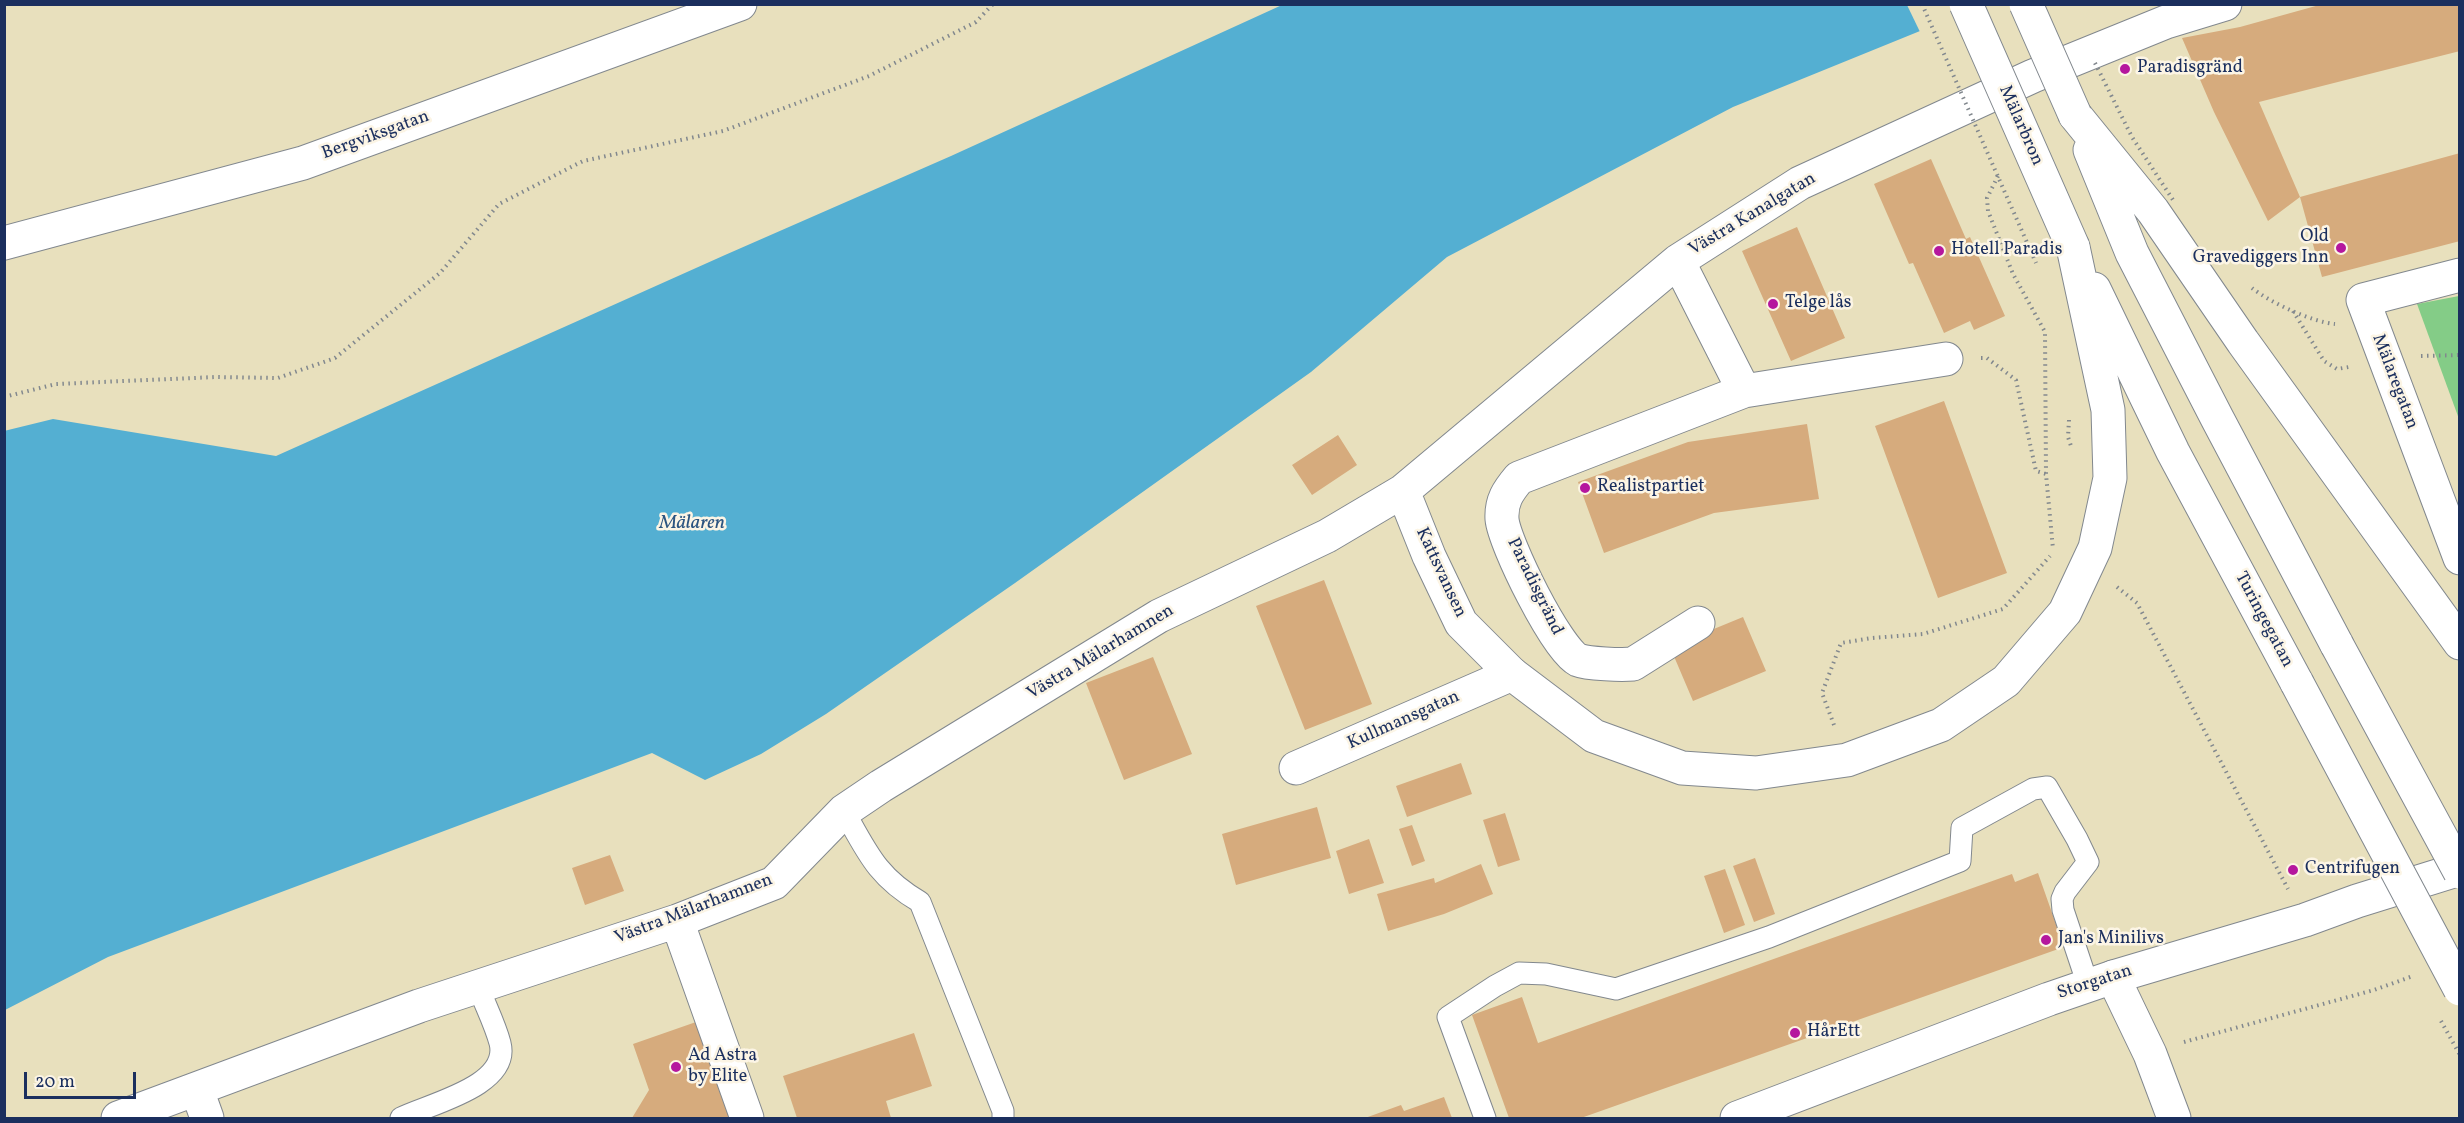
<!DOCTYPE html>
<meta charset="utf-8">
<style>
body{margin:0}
#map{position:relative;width:2464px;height:1123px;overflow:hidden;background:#e8e0bd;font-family:Vollkorn,serif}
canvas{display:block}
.frame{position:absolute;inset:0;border:6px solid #1b2f5e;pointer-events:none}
.scale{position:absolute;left:24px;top:1072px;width:112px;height:27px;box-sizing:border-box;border:3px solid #1b2f5e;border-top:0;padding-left:8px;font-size:18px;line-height:21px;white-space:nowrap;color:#1b2f5e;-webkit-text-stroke:4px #fcf5e5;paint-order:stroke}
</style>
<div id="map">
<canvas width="2464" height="1123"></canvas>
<div class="frame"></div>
<div class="scale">20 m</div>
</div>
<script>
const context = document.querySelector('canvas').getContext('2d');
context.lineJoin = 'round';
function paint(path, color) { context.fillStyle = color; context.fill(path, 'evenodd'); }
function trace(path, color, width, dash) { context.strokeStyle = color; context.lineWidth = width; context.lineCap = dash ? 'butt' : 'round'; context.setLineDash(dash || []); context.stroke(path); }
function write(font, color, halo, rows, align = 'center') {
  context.font = font + ' Vollkorn,serif'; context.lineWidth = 5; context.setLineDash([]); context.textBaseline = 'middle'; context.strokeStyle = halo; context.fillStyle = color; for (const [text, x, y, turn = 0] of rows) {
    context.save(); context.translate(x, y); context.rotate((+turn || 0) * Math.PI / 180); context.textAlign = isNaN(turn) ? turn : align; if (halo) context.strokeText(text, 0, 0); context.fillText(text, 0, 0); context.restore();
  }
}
paint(new Path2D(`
 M2459,296H2460L2459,419L2417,304Z`), '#84cc87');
paint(new Path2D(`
 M1282,5H1984L1733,107L1447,257L1311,372L1015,583L826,714L761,754L705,780L652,753L108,957L5,1010L4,431L53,419L276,456L725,255L951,156Z`), '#54afd2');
paint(new Path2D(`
 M1987,4L1985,7L1921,34L1907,5Z`), '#e8e0bd');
paint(new Path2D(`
 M2323,4H2460V51L2259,102L2300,197L2268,221L2214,112L2182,38L2240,27Z
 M2460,153V241L2322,277L2300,197Z
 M1931,159L1966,239L1970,237L2005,316L1974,330L1970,321L1944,333L1913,263L1909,264L1874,184Z
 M1797,227L1845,338L1791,361L1742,251Z
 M1944,401L2007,573L1938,598L1875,426Z
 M1807,424L1819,499L1714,513L1604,553L1578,482L1688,442Z
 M1338,435L1357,465L1312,495L1292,465Z
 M1324,580L1372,704L1305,730L1256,606Z
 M1743,617L1766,671L1693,701L1670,647Z
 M1153,657L1192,754L1124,780L1086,683Z
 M1461,763L1472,794L1407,817L1396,786Z
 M1317,807L1331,858L1236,885L1222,834Z
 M1505,813L1520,860L1498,867L1483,820Z
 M1412,825L1425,861L1412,866L1399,829Z
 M1369,839L1384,883L1349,894L1336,851Z
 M610,855L624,891L585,905L572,868Z
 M1755,858L1775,914L1754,922L1733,866Z
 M1481,864L1493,894L1444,914L1388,931L1377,894L1434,878L1435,883Z
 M1725,869L1745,925L1724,933L1704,876Z
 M2038,873L2064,947L1581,1118H1509L1472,1015L1522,997L1538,1043L2012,874L2015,882Z
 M696,1022L730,1118H632L649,1090L633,1044Z
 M914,1033L932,1086L886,1101L891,1118H797L783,1076Z
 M1444,1097L1452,1118H1365L1401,1105L1404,1111Z`), '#d6ab7d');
const lane = new Path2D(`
 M844,811C867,852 877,877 920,902L1003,1111V1118
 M401,1118C429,1104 511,1086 500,1043C495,1024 485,1005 478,986
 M1485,1118L1448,1017L1495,986L1519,973L1546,974L1616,989L1769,937L1960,861L1962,828L2033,789L2047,787L2077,839L2088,862L2065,892L2062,899L2063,910L2088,985`);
const street = new Path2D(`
 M4,243L303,163L740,4
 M1678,261L1744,391L1946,359
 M2460,275L2363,300L2460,558
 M1698,623L1633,664C1622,665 1588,664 1578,660C1557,650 1504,543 1502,519C1501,501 1508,491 1519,478L1744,391
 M1296,768L1512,674L1461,623L1429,556L1403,491
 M677,921L747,1118
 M2113,977L2150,1054L2174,1118
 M197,1090L207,1118
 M118,1118L419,1006L677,921L774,883L844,811L881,786L1159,616L1327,536L1403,491L1678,261L1800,183L2033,76L2166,22L2225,4`);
const secondary = new Path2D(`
 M2075,115L2153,211L2243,342L2460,643
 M2090,150L2132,253L2217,418L2337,645
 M2094,289L2173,452L2297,683
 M1512,674L1594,736L1682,768L1756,773L1847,760L1941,725L2006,681L2065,612L2095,548L2110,478L2108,410L2073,247
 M1737,1118L2049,999L2113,977L2305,920L2357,901L2460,869`);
trace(lane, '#82888e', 23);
trace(street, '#82888e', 35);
trace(secondary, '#82888e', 35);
trace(new Path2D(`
 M1998,176L1987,198L1988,211L2013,274L2045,332L2046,474L2053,549
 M2252,288C2271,303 2312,322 2335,324
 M2293,311L2324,361L2337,369L2349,367
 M2421,356L2460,355
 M1981,358H1987L2016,380L2036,471L2046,474
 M4,397L56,384L216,377L278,378L335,358L440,273L499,204L583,161L723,131L869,76L976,22L993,4
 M2069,420L2068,437L2071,446
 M2117,587L2137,603L2288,889
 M1834,725L1822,693L1841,643L1872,638L1923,634L2003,609L2050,556
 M2184,1042L2374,990L2413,976`), '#82888e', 4, [1.5, 4.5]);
trace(lane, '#fff', 21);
trace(street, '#fff', 33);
trace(secondary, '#fff', 33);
const secondaryBridge = new Path2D(`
 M1966,4L2073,247
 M2026,4L2075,115
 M2337,645L2460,872
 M2297,683L2460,989`);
trace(secondaryBridge, '#82888e', 35, []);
trace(new Path2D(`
 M1922,4L2036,263
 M2095,63L2132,137L2175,203
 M2441,1021L2460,1055`), '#82888e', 4, [1.5, 4.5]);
trace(secondaryBridge, '#fff', 33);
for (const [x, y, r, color] of [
 [2125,69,6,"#b5179e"],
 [2341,248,6,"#b5179e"],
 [1939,251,6,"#b5179e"],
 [1773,304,6,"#b5179e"],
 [1585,488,6,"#b5179e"],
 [2293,870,6,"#b5179e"],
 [2046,940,6,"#b5179e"],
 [1795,1033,6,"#b5179e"],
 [676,1067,6,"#b5179e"]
]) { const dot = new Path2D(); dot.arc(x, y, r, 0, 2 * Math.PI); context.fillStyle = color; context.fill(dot); trace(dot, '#fcf5e5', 2); }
write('18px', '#1b2f5e', '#fcf5e5', [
 ["Paradisgränd",2137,69],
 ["Old",2329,238,"right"],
 ["Gravediggers Inn",2329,259,"right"],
 ["Hotell Paradis",1951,251],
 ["Telge lås",1785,304],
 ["Realistpartiet",1597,488],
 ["Centrifugen",2305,870],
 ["Jan's Minilivs",2058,940],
 ["HårEtt",1807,1033],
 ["Ad Astra",688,1057],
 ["by Elite",688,1078]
], 'left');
write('18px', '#1b2f5e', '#fcf5e5', [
 ["Mälarbron",2020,126,66],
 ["Bergviksgatan",376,136,-20],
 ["Västra Kanalgatan",1753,215,-31],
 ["Mälaregatan",2394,382,69],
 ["Kattsvansen",1440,573,65],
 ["Paradisgränd",1534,587,64],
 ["Turingegatan",2263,620,62],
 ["Västra Mälarhamnen",1101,653,-31],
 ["Kullmansgatan",1404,721,-24],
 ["Västra Mälarhamnen",694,910,-21],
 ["Storgatan",2095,983,-18]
]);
write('italic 20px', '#2c5581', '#fcf5e5', [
 ["Mälaren",692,524]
]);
</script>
